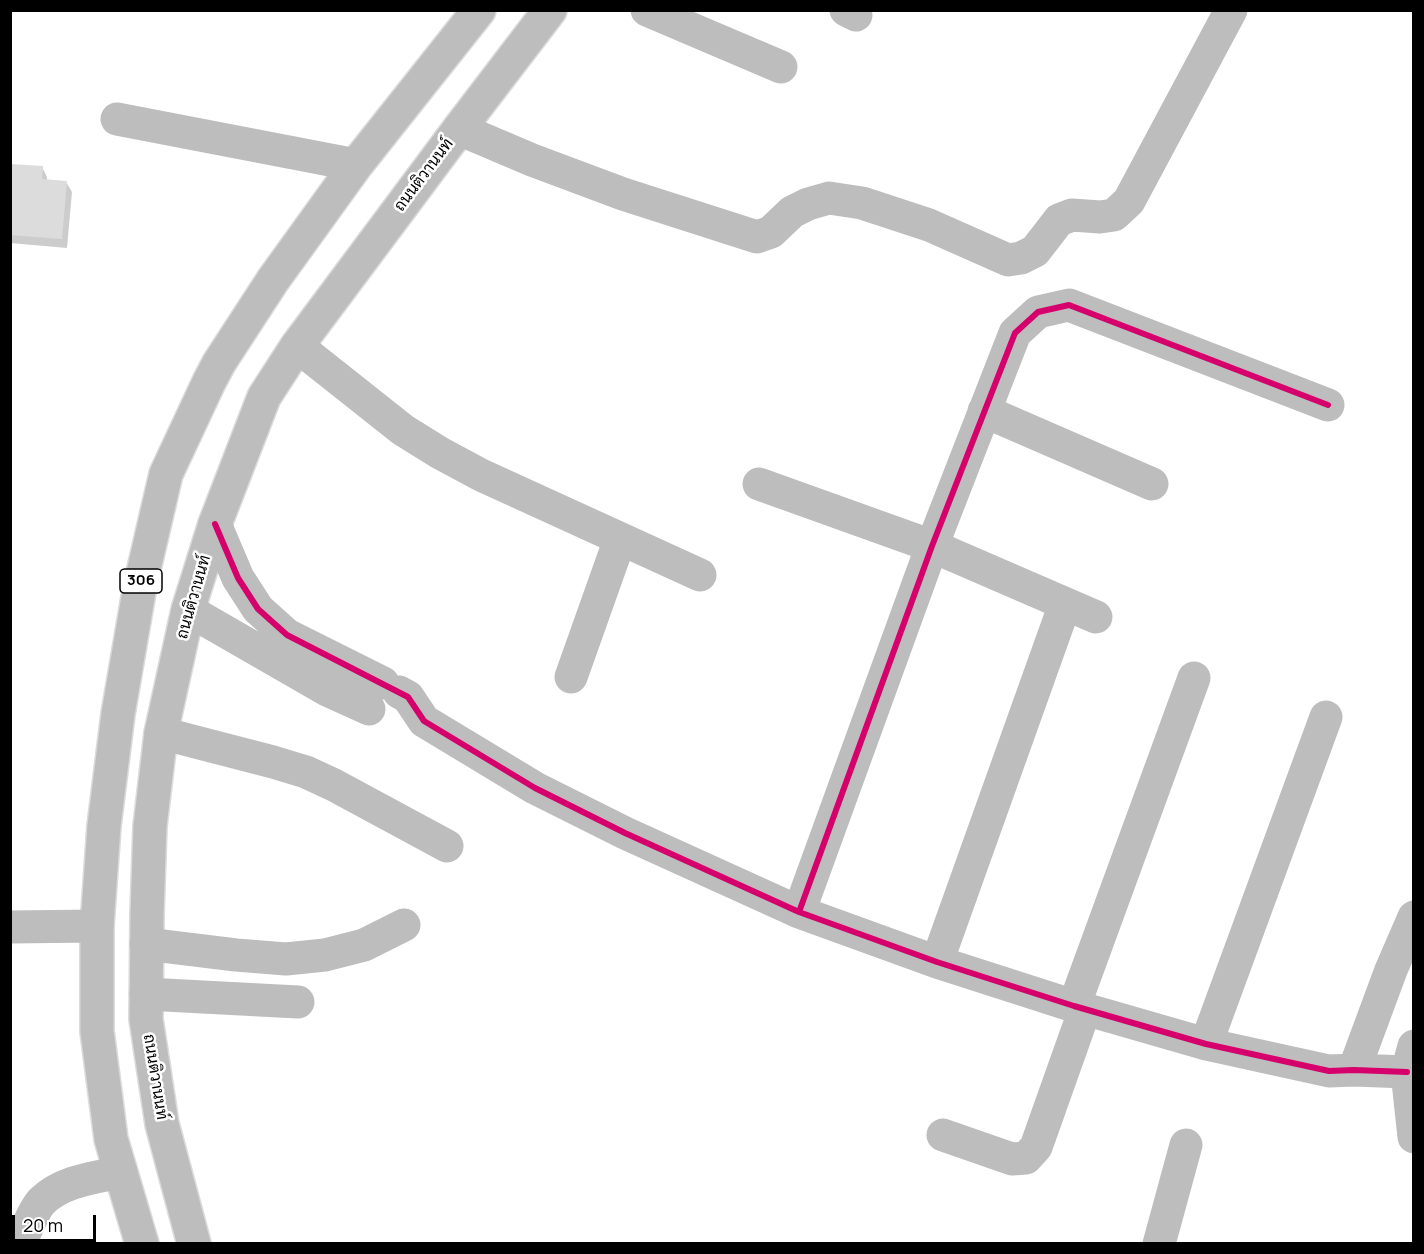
<!DOCTYPE html>
<meta charset="utf-8">
<style>
body{margin:0}
#map{position:relative;width:1424px;height:1254px;overflow:hidden;background:#fff;font-family:Manrope,sans-serif}
canvas{display:block}
.frame{position:absolute;inset:0;border:12px solid #000;pointer-events:none}
.scale{position:absolute;left:12px;top:1215px;width:84px;height:27px;box-sizing:border-box;border:3px solid #000;border-top:0;padding-left:8px;font-size:18px;line-height:21px;white-space:nowrap;color:#000;-webkit-text-stroke:4px #fff;paint-order:stroke}
</style>
<div id="map">
<canvas width="1424" height="1254"></canvas>
<div class="frame"></div>
<div class="scale">20 m</div>
</div>
<script>
const context = document.querySelector('canvas').getContext('2d');
context.lineJoin = 'round';
function paint(path, color) { context.fillStyle = color; context.fill(path, 'evenodd'); }
function trace(path, color, width, dash) { context.strokeStyle = color; context.lineWidth = width; context.lineCap = dash ? 'butt' : 'round'; context.setLineDash(dash || []); context.stroke(path); }
function write(font, color, halo, rows, align = 'center') {
  context.font = font + ' Manrope,Sarabun,sans-serif'; context.lineWidth = 5; context.setLineDash([]); context.textBaseline = 'middle'; context.strokeStyle = halo; context.fillStyle = color; for (const [text, x, y, turn = 0] of rows) {
    context.save(); context.translate(x, y); context.rotate((+turn || 0) * Math.PI / 180); context.textAlign = isNaN(turn) ? turn : align; if (halo) context.strokeText(text, 0, 0); context.fillText(text, 0, 0); context.restore();
  }
}
paint(new Path2D(`
 M10,165L42,167L47,177V181L66,182L72,192L67,248L10,243Z`), '#0003');
paint(new Path2D(`
 M10,164L43,166L42,179L67,181L62,239L10,235Z`), '#dcdcdc');
const major = new Path2D(`
 M142,1244L111,1139L97,1031V926L104,826L118,714L140,586L166,474L209,382L219,363L273,280L356,165L479,10
 M194,1244L162,1124L146,1019L147,914L150,826L161,733L188,610L215,524L264,397L297,346L459,129L550,10`);
trace(major, '#dbdbdb', 36);
trace(new Path2D(`
 M647,10L781,67
 M846,10L856,15
 M117,119L356,165
 M459,129L532,160L623,194L757,237L771,232L792,212L808,204L829,198L862,203L929,225L1008,260L1021,258L1035,251L1059,220L1072,215L1100,217L1114,215L1129,201L1231,10
 M297,346L403,430L440,453L481,475L700,575
 M984,411L1152,484
 M759,484L932,546L1096,617
 M215,524L238,578L258,609L287,635L383,683
 M188,610L327,690L369,709
 M571,677L620,539
 M399,692L408,697L424,721L535,788L625,833L799,912L937,962L1074,1006L1206,1044L1329,1071L1354,1070L1407,1072
 M161,733L273,762L306,772L334,785L447,846
 M799,912L932,546L1015,333L1038,312L1069,305L1328,405
 M10,927L97,926
 M146,944L236,955L286,959L325,955L364,945L404,925
 M937,962L1065,604
 M146,994L298,1002
 M1074,1006L1194,678
 M1206,1044L1326,717
 M1414,1046L1407,1072L1414,1137
 M1354,1070L1391,970L1414,917
 M943,1135L1012,1159L1026,1158L1036,1147L1085,1009
 M20,1244C25,1233 34,1209 42,1201C63,1181 93,1178 121,1172
 M1159,1244L1186,1145`), '#bdbdbd', 33);
trace(major, '#bdbdbd', 33);
trace(new Path2D(`
 M215,524L238,578L258,609L287,635L408,697L424,721L535,788L625,833L799,912L937,962L1074,1006L1206,1044L1329,1071L1354,1070L1407,1072
 M799,912L932,546L1015,333L1038,312L1069,305L1328,405`), '#d6006c', 6);
for (const [x, y, w] of [
 [141,581,42]
]) { const box = new Path2D(); box.roundRect(x - w / 2, y - 12, w, 24, 4.5); context.fillStyle = '#fff'; context.fill(box); trace(box, '#000', 1.5); }
write('bold 15px', '#000', null, [
 ["306",141,581]
]);
write('16px', '#000', '#fff', [
 ["ถนนติวานนท์",424,175,-53],
 ["ถนนติวานนท์",194,597,-74],
 ["ถนนติวานนท์",155,1077,81]
]);
</script>
